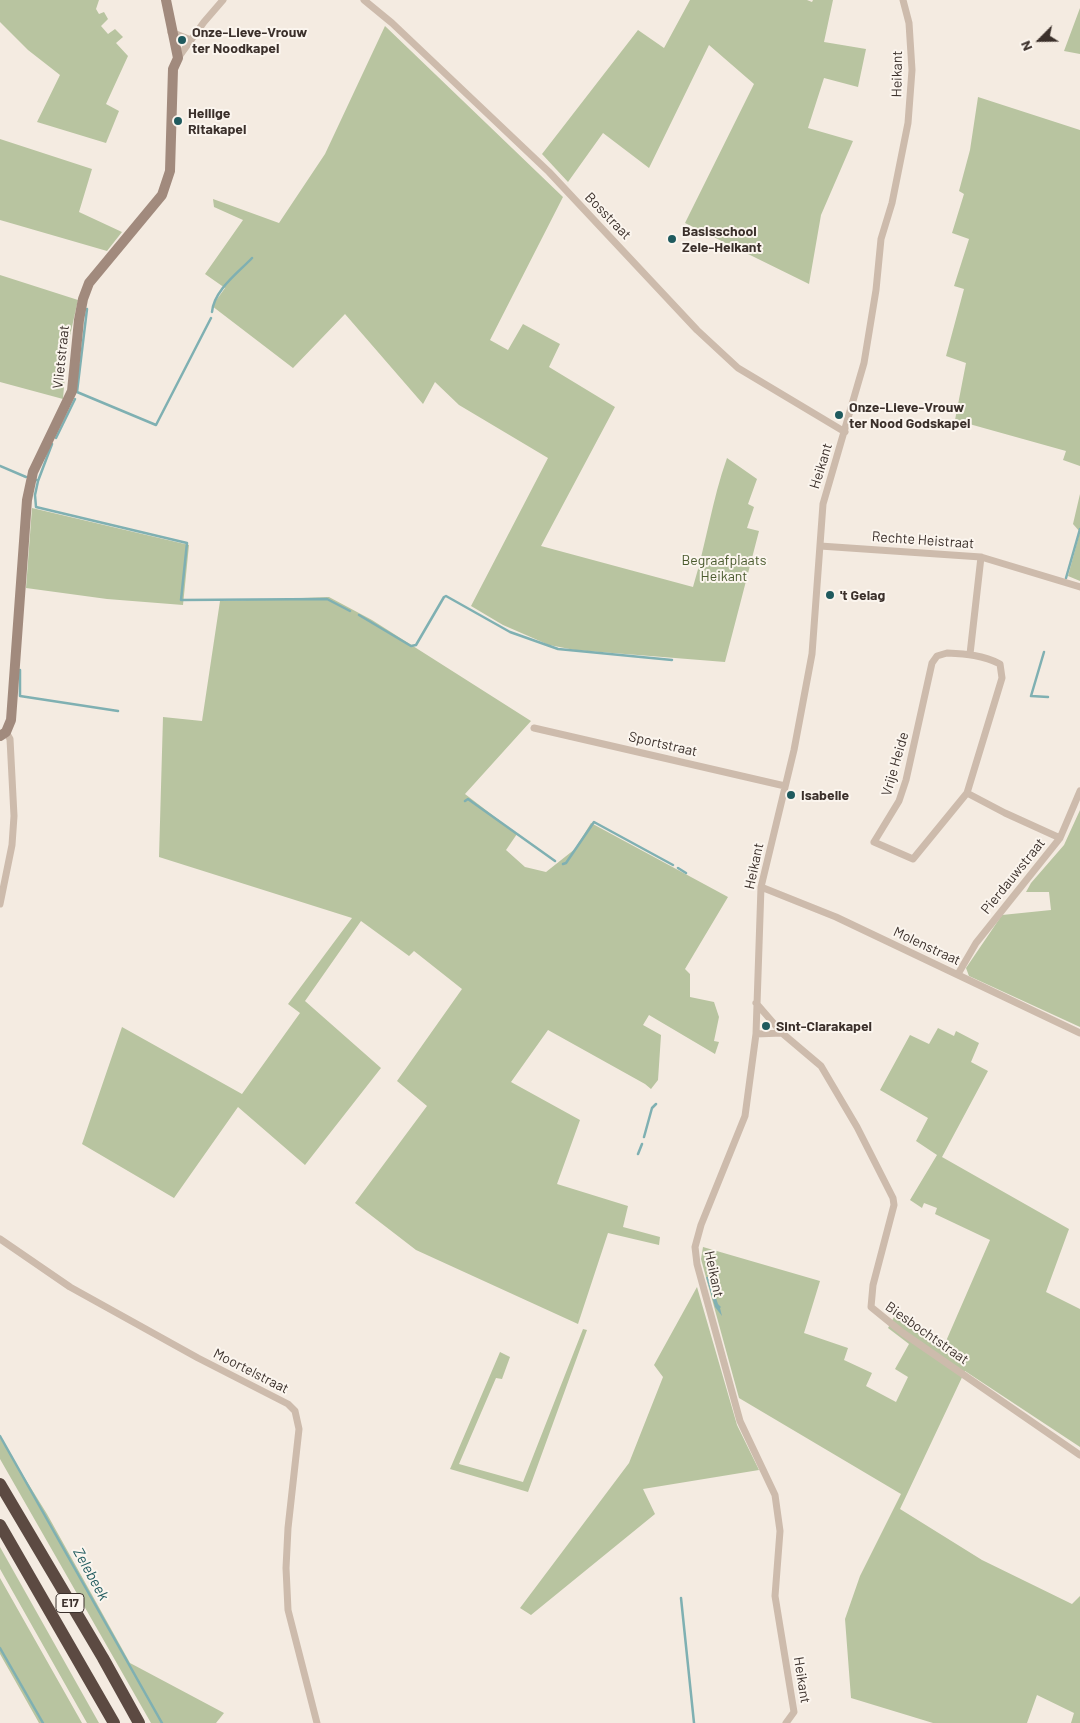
<!DOCTYPE html>
<style>
body{margin:0}
#map{position:relative;width:1080px;height:1723px;overflow:hidden;background:#f4ebe1;font-family:Barlow,sans-serif}
canvas{display:block}
.north{position:absolute;left:1015px;top:15px;width:50px;height:50px;-webkit-text-stroke:4px #fbf5ee;paint-order:stroke;rotate:247deg;font-size:14px;font-weight:700;line-height:20px;text-align:center;color:#3b302b}
.north::after{content:'';display:block;margin:auto;width:18px;height:22px;background:#3b302b;clip-path:polygon(50% 0,100% 100%,50% 72%,0 100%)}
</style>
<div id="map">
<canvas width="1080" height="1723"></canvas>
<div class="north">N</div>
</div>
<script>
const context = document.querySelector('canvas').getContext('2d');
context.lineJoin = 'round';
function paint(path, color) { context.fillStyle = color; context.fill(path, 'evenodd'); }
function trace(path, color, width, dash) { context.strokeStyle = color; context.lineWidth = width; context.lineCap = dash ? 'butt' : 'round'; context.setLineDash(dash || []); context.stroke(path); }
function write(font, color, halo, rows, align = 'center') {
  context.font = font + ' Barlow,sans-serif'; context.lineWidth = 4; context.setLineDash([]); context.textBaseline = 'middle'; context.strokeStyle = halo; context.fillStyle = color; for (const [text, x, y, turn = 0] of rows) {
    context.save(); context.translate(x, y); context.rotate((+turn || 0) * Math.PI / 180); context.textAlign = isNaN(turn) ? turn : align; if (halo) context.strokeText(text, 0, 0); context.fillText(text, 0, 0); context.restore();
  }
}
paint(new Path2D(`
 M0,0H99L96,9L99,14L104,12L108,19L101,26L108,34L115,29L123,37L116,43L128,56L106,104L119,111L106,143L37,122L60,75L28,50L0,22Z
 M690,0H807L812,2L813,0H833L824,42L866,49L858,87L824,78L808,128L853,141L821,215L809,284L685,223L754,84L709,45L649,168L603,133L568,182L542,154L638,30L664,48Z
 M1080,8V54L1064,51Z
 M385,26L563,197L490,340L508,350L523,324L560,344L549,367L615,407L541,546L693,587C706,544 712,500 727,458L757,479L748,504L754,507L747,528L759,531L725,662L575,650L549,645L503,625L471,606L548,458L459,405L435,382L423,404L345,314L293,368L212,306L225,288L205,274L243,220L214,207L213,199L279,223L325,154Z
 M978,97L1080,130V466L1063,460L1066,451L955,420L966,363L946,356L964,289L954,286L969,239L952,233L964,194L959,191L970,150Z
 M0,139L92,169L79,212L122,232L107,251L0,220Z
 M0,275L78,300L67,349L63,399L0,382Z
 M1080,494V581L1068,576L1080,532L1073,524Z
 M32,508L189,545L183,605L107,599L26,588Z
 M329,597L372,620L531,721L465,794L517,834L506,850L525,867L546,872L575,849L591,823L728,897L685,969L690,974V997L714,1002L719,1017L714,1041L719,1042L715,1054L649,1015L643,1025L661,1035L658,1080L651,1089L645,1084L548,1030L511,1082L580,1120L557,1184L628,1206L623,1227L660,1237L659,1245L608,1233L578,1324L416,1250L355,1203L427,1106L397,1081L462,989L414,951L409,956L361,921L305,1001L381,1068L305,1165L238,1107L174,1198L82,1144L122,1027L242,1094L300,1013L288,1004L352,918L159,857L163,717L202,721L220,601Z
 M1080,810V1027L969,976L966,968L1002,915L1051,910L1049,892H1026L1031,883L1064,845Z
 M938,1028L954,1036L956,1031L979,1043L971,1062L988,1071L942,1157L1069,1229L1046,1292L1080,1309V1447L965,1371L900,1509L982,1560L1072,1604L1080,1596V1723H1071L1074,1713L1037,1695L1027,1723H933L851,1698L845,1619L860,1576L901,1494L739,1398L701,1259L703,1247L820,1281L804,1333L848,1348L844,1360L872,1373L866,1386L896,1402L908,1377L895,1369L909,1344L888,1328L894,1317L943,1348L990,1240L935,1214L937,1208L924,1203L922,1208L910,1200L937,1155L916,1141L928,1118L880,1090L910,1035L929,1044Z
 M697,1287L737,1425L759,1470L643,1489L655,1514L531,1615L520,1608L629,1463L663,1377L654,1365Z
 M583,1329L587,1330L528,1492L450,1469L500,1352L510,1357L502,1379L496,1378L459,1464L523,1482Z
 M0,1438L47,1514L130,1663L224,1713L216,1723H151L0,1459Z
 M0,1547L99,1723H87L0,1569Z
 M0,1578L82,1723H39L0,1654Z`), '#b8c4a0');
paint(new Path2D(`
 M706,1277H709L718,1304L721,1307L720,1308L722,1316L715,1307Z`), '#7fb0b2');
trace(new Path2D(`
 M87,309L77,392L156,425L211,318
 M212,312C214,290 238,273 252,258
 M56,438L75,399
 M0,466L26,477
 M35,479L38,481L35,495L36,507L187,543L181,600L327,599L350,611
 M38,481L52,444
 M1066,578L1080,529
 M359,615L411,646L416,645L444,597L446,596L510,632L558,649L672,660
 M1044,652L1031,696L1048,697
 M20,670V696L118,711
 M465,801L468,799L555,861
 M563,864L566,863L594,822L673,865
 M678,868L686,873
 M644,1137L652,1108L656,1104
 M638,1154L642,1144
 M0,1436L162,1723
 M681,1598L694,1723
 M0,1648L43,1723`), '#7fb0b2', 2.5);
trace(new Path2D(`
 M364,0L392,23L549,172L697,330L738,368L845,432
 M171,32L191,40
 M178,58L204,22L223,0
 M820,546L981,557L1080,587
 M947,653C966,654 983,655 1000,664L1002,678L967,793L913,859L874,842L899,801L906,780L932,663L937,656Z
 M970,654L981,557
 M534,728L785,786
 M967,793L1005,813L1060,838
 M761,887L836,917L1080,1033
 M0,904L12,845L14,816L10,739L6,732
 M958,974L976,943L1060,838L1080,791
 M756,1003L782,1033
 M756,1034L782,1033L821,1066L857,1127L893,1198L894,1205L873,1285L871,1307L903,1333L1080,1455
 M0,1239L70,1287L198,1358L288,1404L295,1411L299,1429L288,1528L286,1568L288,1610L317,1723
 M786,1723L794,1712L775,1596L780,1531L775,1495L740,1421L697,1264L695,1247L701,1225L745,1116L756,1034L761,887L794,750L812,654L823,504L864,363L876,290L881,239L892,203L908,123L912,70L909,23L903,0`), '#cdbbac', 7);
trace(new Path2D(`
 M0,736L6,732L11,720L27,500L33,472L72,391L79,320L83,299L89,283L162,195L170,171L173,69L178,58L166,0`), '#a18a7d', 10);
trace(new Path2D(`
 M0,1484L103,1658L139,1723
 M0,1525L114,1723`), '#5c4a42', 12);
for (const [x, y, r, color] of [
 [182,40,5,"#1f5a5e"],
 [178,121,5,"#1f5a5e"],
 [672,239,5,"#1f5a5e"],
 [839,415,5,"#1f5a5e"],
 [830,595,5,"#1f5a5e"],
 [791,795,5,"#1f5a5e"],
 [766,1026,5,"#1f5a5e"]
]) { const dot = new Path2D(); dot.arc(x, y, r, 0, 2 * Math.PI); context.fillStyle = color; context.fill(dot); trace(dot, '#fbf5ee', 2); }
for (const [x, y, w] of [
 [70,1603,28]
]) { const box = new Path2D(); box.roundRect(x - w / 2, y - 9.5, w, 19, 4); context.fillStyle = '#fbf5ee'; context.fill(box); trace(box, '#3b302b', 1); }
write('bold 12px', '#3b302b', null, [
 ["E17",70,1603]
]);
write('bold 14px', '#3b302b', '#fbf5ee', [
 ["Onze-Lieve-Vrouw",192,32],
 ["ter Noodkapel",192,48],
 ["Heilige",188,113],
 ["Ritakapel",188,129],
 ["Basisschool",682,231],
 ["Zele-Heikant",682,247],
 ["Onze-Lieve-Vrouw",849,407],
 ["ter Nood Godskapel",849,423],
 ["'t Gelag",840,595],
 ["Isabelle",801,795],
 ["Sint-Clarakapel",776,1026]
], 'left');
write('14px', '#3b302b', '#fbf5ee', [
 ["Heikant",897,74,-89],
 ["Bosstraat",608,216,46],
 ["Vlietstraat",61,357,-84],
 ["Heikant",821,466,-73],
 ["Rechte Heistraat",923,540,4],
 ["Sportstraat",663,744,13],
 ["Vrije Heide",895,764,-74],
 ["Heikant",754,866,-78],
 ["Pierdauwstraat",1013,876,-51],
 ["Molenstraat",927,946,25],
 ["Heikant",714,1274,78],
 ["Biesbochtstraat",927,1333,35],
 ["Moortelstraat",251,1371,27],
 ["Heikant",802,1680,81]
]);
write('14px', '#4a5a2e', '#fbf5ee', [
 ["Begraafplaats",724,560],
 ["Heikant",724,576]
]);
write('italic 15px', '#1f5a5e', '#fbf5ee', [
 ["Zelebeek",91,1574,61]
]);
</script>
